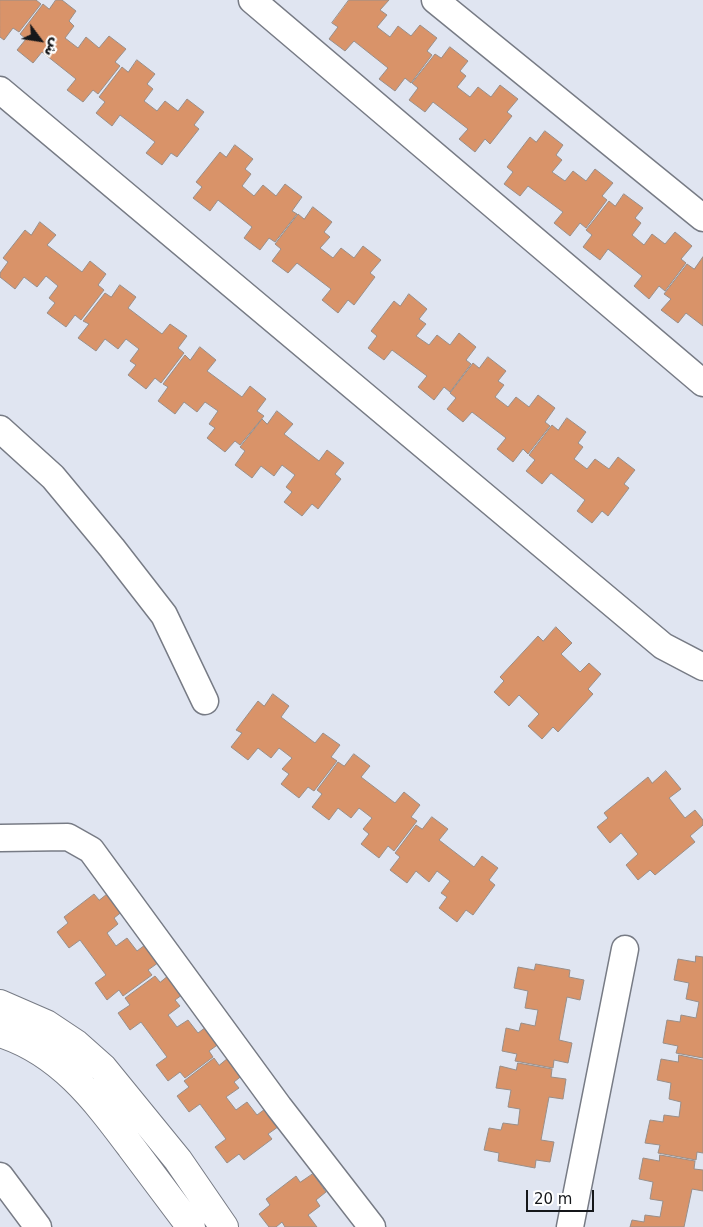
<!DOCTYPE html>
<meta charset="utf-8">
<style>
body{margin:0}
#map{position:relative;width:703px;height:1227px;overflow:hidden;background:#e0e5f1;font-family:"DejaVu Sans","Noto Naskh Arabic",sans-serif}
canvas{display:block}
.north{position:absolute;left:15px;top:15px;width:50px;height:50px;-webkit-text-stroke:4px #fff;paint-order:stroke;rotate:121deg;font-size:14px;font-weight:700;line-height:20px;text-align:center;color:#15171a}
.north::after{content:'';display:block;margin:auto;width:18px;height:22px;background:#15171a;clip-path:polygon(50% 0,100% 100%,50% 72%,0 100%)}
.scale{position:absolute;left:526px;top:1190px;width:68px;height:22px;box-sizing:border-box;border:2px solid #15171a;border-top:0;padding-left:6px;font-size:15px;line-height:18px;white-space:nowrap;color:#15171a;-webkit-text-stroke:4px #fff;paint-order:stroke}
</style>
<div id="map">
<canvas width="703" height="1227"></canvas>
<div class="north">ش</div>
<div class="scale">20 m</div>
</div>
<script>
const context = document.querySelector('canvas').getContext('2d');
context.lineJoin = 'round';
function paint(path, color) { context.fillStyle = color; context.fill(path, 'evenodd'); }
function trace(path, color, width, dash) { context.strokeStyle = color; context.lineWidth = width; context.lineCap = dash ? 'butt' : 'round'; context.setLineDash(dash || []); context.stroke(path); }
const building = new Path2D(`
 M0,0H36L41,4L19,32L13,28L4,40L0,37Z
 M56,0H62L76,11L69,21L74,26L65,38L78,48L86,37L99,48L109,36L126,49L115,62L120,66L98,94L93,90L83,102L67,90L76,79L42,52L33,63L17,50L26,39L20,34L43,4L49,9Z
 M349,0H389L380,10L387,15L377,27L390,37L398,26L411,36L420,25L437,38L427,51L432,55L411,83L405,78L395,91L379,79L388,68L354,41L345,51L329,39L338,27L332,23Z
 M450,47L468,61L460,71L466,76L457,87L470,97L478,87L491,97L500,85L518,99L507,112L512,116L490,144L485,139L475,152L459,139L468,129L433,102L425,112L409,100L418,88L412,83L435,54L441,58Z
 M137,60L155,74L147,84L153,89L144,101L157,111L165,101L178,111L187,99L204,112L194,125L199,129L177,157L171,153L162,165L146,153L155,142L120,115L112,126L96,113L105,102L99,97L122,67L128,72Z
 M545,131L563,145L556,155L562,160L552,172L565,181L573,171L586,181L595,169L613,183L602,196L607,200L586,228L580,223L570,236L554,223L563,212L528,186L520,196L504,184L513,172L507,167L530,137L536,142Z
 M235,145L253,159L245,169L251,174L242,186L254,196L263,185L276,196L285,184L302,197L292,211L297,214L275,242L269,238L260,250L244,238L252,227L218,200L210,211L193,198L202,187L196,182L220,152L226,157Z
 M624,194L643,208L635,218L641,223L632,235L644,245L652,234L665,244L675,232L692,246L681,259L686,263L665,291L659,286L649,299L634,286L642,276L608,249L600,260L583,247L592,235L586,230L609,201L615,206Z
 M313,207L332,222L324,232L330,237L320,248L333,258L341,248L354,258L363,246L381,260L370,273L375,277L354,305L348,300L338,313L322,300L331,289L297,263L288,273L272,261L281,249L275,244L298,214L304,219Z
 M40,222L56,235L47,245L82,272L90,261L106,274L98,285L104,290L81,320L75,315L66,327L47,313L55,303L49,298L58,286L46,276L37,287L24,277L15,289L0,277V273L8,262L3,258L25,230L31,235Z
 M703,257V326L686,313L678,323L661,310L671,299L664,294L687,264L694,269Z
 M120,285L136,297L128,308L162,334L170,324L187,336L178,348L184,353L161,383L155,378L146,389L128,375L136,365L130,361L139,349L126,339L118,349L105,339L96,351L78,338L89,324L83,321L105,293L111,297Z
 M409,294L427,309L419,319L426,324L416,336L429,345L437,335L450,345L459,333L476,347L466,360L471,364L450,392L444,387L434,400L418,387L427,376L392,350L384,360L368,348L377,336L371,331L394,301L400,306Z
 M200,347L216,360L207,371L242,397L250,386L266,399L257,411L264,416L240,445L235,441L225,452L207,438L215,428L209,424L218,411L205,402L197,412L184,402L175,414L158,401L168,387L163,384L185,355L190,360Z
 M488,357L506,371L498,381L504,385L495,397L508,407L516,397L529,407L538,395L555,408L545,422L550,426L528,454L523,449L513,462L497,449L506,438L472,412L463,422L447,409L456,398L450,393L473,363L479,368Z
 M277,411L293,424L284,434L319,461L327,450L344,463L335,474L341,479L318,509L312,504L302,516L284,502L292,492L286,487L295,475L282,465L274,476L261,466L252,478L235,465L245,451L240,447L262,419L267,424Z
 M567,418L586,432L578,443L583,447L574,459L587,469L595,459L609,469L618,457L635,470L624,484L629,488L608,516L602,511L592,523L577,511L585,500L551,473L542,484L526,471L535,460L529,455L552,425L558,430Z
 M556,627L572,643L561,654L580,672L589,663L601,674L588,689L593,694L558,732L553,727L542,739L528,726L539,714L519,695L509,706L494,692L504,681L500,677L538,636L543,641Z
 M273,694L289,706L281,717L315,743L323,733L340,745L331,757L337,761L314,791L308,787L299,798L281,784L289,774L282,769L292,758L279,748L271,758L258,748L248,760L231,747L242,733L236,730L258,701L264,706Z
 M354,754L370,766L361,777L395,803L404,792L420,805L411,817L417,821L394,851L388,846L379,858L361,844L369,834L363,829L372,818L359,808L351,818L338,808L329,820L312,807L322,794L317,790L338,762L344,766Z
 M666,771L681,789L669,798L685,818L695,810L703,820V825L690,836L695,842L655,875L650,870L638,880L626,865L638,854L621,833L610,843L597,827L608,818L604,813L648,777L652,783Z
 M432,817L448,829L439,840L474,867L482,856L498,868L489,880L495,885L473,915L466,910L457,922L439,908L447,897L441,893L450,881L437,871L429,882L416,871L407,883L390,870L400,857L395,853L416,825L422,829Z
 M110,892L124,910L114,918L118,924L107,933L116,946L127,938L137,951L149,942L162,960L148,970L152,975L123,996L119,990L107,1000L95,983L106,975L80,940L69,948L57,932L68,923L64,917L94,894L99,900Z
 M696,956L703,957V1058L676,1053L678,1046L663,1043L667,1020L680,1022L681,1015L696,1018L699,1002L686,999L689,983L674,980L678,959L695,962Z
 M536,964L570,970L569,977L584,980L580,1000L567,997L559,1040L572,1043L568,1063L554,1060L553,1068L515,1061L517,1054L502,1051L506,1028L519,1031L521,1023L535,1026L538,1010L525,1008L528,991L514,988L518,967L534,970Z
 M172,973L186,992L175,1000L180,1006L168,1015L177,1027L188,1020L198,1033L210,1024L223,1041L209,1051L213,1057L185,1078L180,1072L168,1081L156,1065L167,1057L141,1022L130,1030L118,1013L130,1005L125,998L155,976L160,982Z
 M679,1055L703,1060V1153L697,1152L696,1160L658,1153L660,1145L645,1143L650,1120L663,1122L664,1115L679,1117L681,1102L669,1099L671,1083L657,1080L661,1059L678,1062Z
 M231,1056L244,1074L234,1082L239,1088L226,1097L236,1110L247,1102L257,1115L269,1106L282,1124L268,1134L272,1139L244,1160L239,1154L227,1163L215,1147L226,1139L200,1104L189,1112L177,1096L189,1087L184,1081L214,1058L219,1065Z
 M518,1063L552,1069L551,1077L566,1079L563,1099L549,1097L541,1140L554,1142L550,1162L536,1160L535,1168L498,1161L499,1153L484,1150L489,1128L501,1130L503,1123L518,1125L520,1109L508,1107L511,1090L496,1088L500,1066L516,1070Z
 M660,1155L695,1161L694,1169L703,1170V1191L692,1189L684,1227H630L632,1220L644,1222L645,1215L660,1217L663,1201L650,1199L653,1182L639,1179L643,1158L659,1161Z
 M313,1174L326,1192L316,1200L320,1206L308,1215L317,1227H285L282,1222L276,1227H269L259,1214L270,1205L266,1199L296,1176L300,1182Z`);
paint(building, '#d99369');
trace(building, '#998e88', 1);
const minor = new Path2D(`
 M252,0L703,383
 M435,0L703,218
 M0,90L663,646L703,667
 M0,429L53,477L112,548L164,615L205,701
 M0,838L68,837L91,850L279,1107L372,1227
 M0,1176L38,1227
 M570,1227L625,949`);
const tertiary = new Path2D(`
 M0,1004L46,1024L76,1044L103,1068L178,1160L224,1227
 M0,1033C60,1052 95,1099 131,1147C151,1174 171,1200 191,1227`);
trace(minor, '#777b85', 29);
trace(tertiary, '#777b85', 30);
trace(minor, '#fff', 26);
trace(tertiary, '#fff', 28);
</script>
